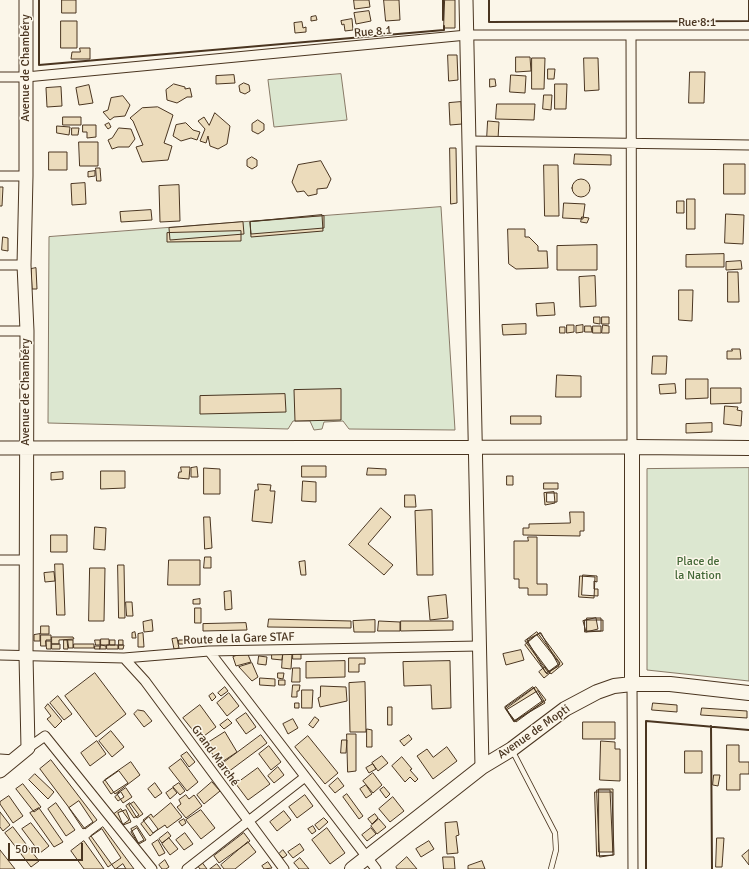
<!DOCTYPE html>
<meta charset="utf-8">
<style>
body{margin:0}
#map{position:relative;width:749px;height:869px;overflow:hidden;background:#fbf6e9;font-family:Signika,sans-serif}
canvas{display:block}
.scale{position:absolute;left:8px;top:843px;width:75px;height:18px;box-sizing:border-box;border:2px solid #4a3520;border-top:0;padding-left:5px;font-size:12px;line-height:14px;white-space:nowrap;color:#4a3520;-webkit-text-stroke:3px #fbf6e9;paint-order:stroke}
</style>
<div id="map">
<canvas width="749" height="869"></canvas>
<div class="scale">50 m</div>
</div>
<script>
const context = document.querySelector('canvas').getContext('2d');
context.lineJoin = 'round';
function paint(path, color) { context.fillStyle = color; context.fill(path, 'evenodd'); }
function trace(path, color, width, dash) { context.strokeStyle = color; context.lineWidth = width; context.lineCap = dash ? 'butt' : 'round'; context.setLineDash(dash || []); context.stroke(path); }
function write(font, color, halo, rows, align = 'center') {
  context.font = font + ' Signika,sans-serif'; context.lineWidth = 3; context.setLineDash([]); context.textBaseline = 'middle'; context.strokeStyle = halo; context.fillStyle = color; for (const [text, x, y, turn = 0] of rows) {
    context.save(); context.translate(x, y); context.rotate((+turn || 0) * Math.PI / 180); context.textAlign = isNaN(turn) ? turn : align; if (halo) context.strokeText(text, 0, 0); context.fillText(text, 0, 0); context.restore();
  }
}
const green = new Path2D(`
 M341,74L347,120L274,127L268,80Z
 M441,207L455,430L349,429L343,421L324,422L322,429L314,430L310,421H293L288,429L48,423L49,237Z
 M749,468V681L647,670V469Z`);
paint(green, '#dce7d0');
trace(green, '#887966', 1);
const building = new Path2D(`
 M62,0H76V13H62Z
 M354,0H369L370,7L355,9Z
 M384,0H399L400,20L386,21Z
 M445,0H455V28H444Z
 M369,11L371,21L356,24L354,13Z
 M316,16L317,20L311,21V17Z
 M352,19L353,30L345,31L344,24L342,25L341,21Z
 M61,21H77V48H61Z
 M302,22L303,28L306,27V32L295,33L294,23Z
 M80,48H90V59H71L72,52H80Z
 M448,55H457L458,80L449,81Z
 M516,57H530L531,71L516,72Z
 M532,58H545L544,89H532Z
 M584,58H598L599,90L585,91Z
 M548,69H555L554,79H548Z
 M690,72H705L704,103H689Z
 M234,75L235,83L216,84V76Z
 M511,75L526,76L525,93L510,92Z
 M490,79H495L496,86L490,87Z
 M244,83L249,85L250,91L245,94L240,92L239,86Z
 M174,84L185,87V89L190,88L192,97H187L177,103L167,100L166,90Z
 M555,84H567L566,109H555Z
 M89,85L93,103L79,105L76,88Z
 M61,87L62,106L47,107L46,88Z
 M544,95H552L551,110L543,109Z
 M123,96L130,105L125,116L114,117L110,120L103,112L108,110L111,98Z
 M461,102L462,124L450,125L449,103Z
 M497,104H535L534,120L496,119Z
 M158,107L173,115L164,143L172,146L168,160L142,162L136,147L143,145L133,121L130,118L142,108Z
 M215,113L230,126L227,144L218,149L210,146L208,136L206,143L200,141L205,129L198,121L204,117L209,125Z
 M63,117H81V125H63Z
 M258,120L264,124V130L258,134L252,131V124Z
 M488,121L499,122L498,139H487Z
 M109,123L111,127L108,129L105,125Z
 M186,123L193,130L200,132L197,140L191,138L181,141L173,136L176,125Z
 M83,125H96V137L87,138V132H83Z
 M57,126L70,127L69,135L57,133Z
 M72,128H79L78,135H72Z
 M119,128L131,129L135,139L129,147H118L112,149L108,140L112,138Z
 M79,142H98V166H80Z
 M450,148H456L457,203L451,204Z
 M49,152H67V170H49Z
 M575,154L611,155V165L574,164Z
 M252,157L257,160V166L252,169L247,166V160Z
 M321,161L331,179L327,188L317,189V194L308,196L304,191L297,192L292,182L298,165Z
 M724,164H745V194H724Z
 M544,165H558L559,216H545Z
 M96,168H100L101,181H97Z
 M95,171V176L88,177V172Z
 M572 188a9 9 0 1 1 18 0a9 9 0 1 1-18 0Z
 M85,183L86,204L72,205L71,184Z
 M179,185L180,221L160,222L159,186Z
 M0,187H3L2,206H0Z
 M687,199H695V229H687Z
 M677,201H684V213H677Z
 M564,203L585,204L583,219L563,218Z
 M151,210L152,220L121,222L120,212Z
 M726,214L744,215L743,244L725,243Z
 M322,215L323,231L251,237L250,222Z
 M324,216V228L251,234L250,222Z
 M582,217L589,218L587,223L581,222Z
 M243,222L244,234L170,240L169,228Z
 M508,229H525V237H529L538,246V251H547L548,268L516,269L509,264Z
 M241,231V241L167,242V233Z
 M3,237L8,238V251L2,250Z
 M597,245V270H557V246Z
 M724,254V267H686V255Z
 M741,261L742,269L726,270V262Z
 M36,268L37,289H32L31,269Z
 M728,272H738L739,302H728Z
 M595,276L596,306L580,307L579,277Z
 M679,290H693L692,321L679,320Z
 M554,303L555,315L537,316L536,304Z
 M594,317H600V324L594,323Z
 M602,317H609V324H602Z
 M526,324V334L503,335L502,325Z
 M567,325H574V332L567,333Z
 M583,325V332L576,333V326Z
 M603,325L609,326V333H602Z
 M585,326H591L592,332H585Z
 M593,326H601V333H593Z
 M560,327H565V333H560Z
 M732,349H740L741,359H727V351H732Z
 M653,356H667L666,374H652Z
 M557,375L581,376V397H556Z
 M686,379H708V398L686,399Z
 M675,384L676,393L660,394L659,385Z
 M711,388H741V403L711,404Z
 M341,389V420L295,421L294,390Z
 M285,394L286,412L200,414V396Z
 M725,406L738,407L737,410L742,411L741,426L724,424Z
 M511,416H541V424H511Z
 M712,423V432L686,433V424Z
 M302,466H326V477H302Z
 M181,467H190L189,479L178,478L179,472H181Z
 M197,467L198,477H191V468Z
 M204,468L220,469V494H204Z
 M368,468L386,469V475H367Z
 M101,471H125V488L101,489Z
 M63,472V479L51,480V473Z
 M507,476H513V485H507Z
 M303,481L316,482V502L302,501Z
 M544,483H558V489H544Z
 M258,484L271,485L270,491H275L272,523L252,521L255,490H258Z
 M554,492L555,503L545,505L544,493Z
 M547,493H557V502H547Z
 M405,495H415L416,507H405Z
 M381,508L391,517L368,544L393,565L384,575L349,545Z
 M432,510L433,575H417L415,511Z
 M570,512H584V531H580V536L523,535V528H529V524L570,523Z
 M204,517H210L212,548L205,549Z
 M95,527L106,528L105,550L94,549Z
 M51,535H67V552H51Z
 M528,537H537V584H547V595H528V588H519V579H514V541H528Z
 M205,557H211V568H204Z
 M169,560H200V585H168Z
 M305,561L306,575H301L299,562Z
 M55,564H63L65,615H57Z
 M118,565H124L125,618H119Z
 M90,568H105L104,621H89Z
 M54,572L55,581L45,582L44,573Z
 M583,575L597,576V582L594,581V589H598V596L582,595Z
 M580,576L595,577L594,598L579,597Z
 M231,591L232,609L225,610L224,592Z
 M446,595L448,618L430,620L428,597Z
 M200,599V604H193V600Z
 M126,602H132L133,616H127Z
 M195,608H201V623H195Z
 M587,618H601V631H587Z
 M596,618L598,629L586,632L583,621Z
 M269,619L351,621V628L268,627Z
 M152,620L153,631L144,632L143,622Z
 M375,620V632H354L353,621Z
 M585,620H603V631L585,632Z
 M379,621L400,622V631H378Z
 M401,621H453V630L401,631Z
 M246,623L247,630L203,631V624Z
 M41,626H49V634H41Z
 M135,632L136,638H132V633Z
 M537,632L560,663L548,672L525,641Z
 M143,633L144,647H138V634Z
 M540,633L563,664L551,674L527,642Z
 M541,633L559,666L546,673L527,640Z
 M40,634V641H34V635Z
 M41,635H51V640H46V646H41Z
 M537,635L560,664L547,674L525,645Z
 M52,637H73L74,639L59,640V644H52Z
 M177,638L179,648L174,649L172,639Z
 M101,639H109V645H101Z
 M64,640H67L68,649H64Z
 M68,640H73V648H69Z
 M95,640H100V645H96Z
 M110,640H115V645H110Z
 M119,640H123V645H119Z
 M179,640H184V644H179Z
 M46,641H51V649H47Z
 M52,644H60V649H52Z
 M74,644H94V648H74Z
 M101,645L106,646V649H100Z
 M107,645H118V649H107Z
 M119,645H124L123,649H119Z
 M95,646H100V649H95Z
 M521,650L524,660L506,665L503,654Z
 M247,652L251,662L236,666L233,657Z
 M272,653H283L282,660L272,659Z
 M283,653L292,654L291,669L282,668Z
 M293,653L301,654V659H293Z
 M259,656L267,657L266,665L258,664Z
 M349,658H365V664H359V672H349Z
 M345,661V677L306,678V662Z
 M450,661L451,708L432,709L431,685L404,686L403,662Z
 M252,663L258,677L252,681L239,667Z
 M545,667L550,673L544,678L539,672Z
 M293,668H300V682H292Z
 M95,673L126,714L96,737L65,696Z
 M278,673H284L283,679L278,678Z
 M260,678L275,679V686L260,685Z
 M279,680H285V685H279Z
 M365,682L366,732H350L349,683Z
 M293,685H300L299,691H297V697H292Z
 M321,686L346,687L347,701L320,707L318,698L320,697Z
 M225,687L228,691L221,696L218,693Z
 M533,687L542,701L514,721L505,707Z
 M536,687L546,700L516,722L506,709Z
 M534,688L543,702L514,722L505,708Z
 M302,690H313L312,708H302Z
 M538,691L545,703L514,721L507,710Z
 M213,693L216,697L212,701L209,696Z
 M229,693L239,706L227,716L217,703Z
 M58,696L72,714L64,720L50,703Z
 M295,703H299V708H295Z
 M653,703L677,705V712L652,710Z
 M48,704L62,721L55,728L47,719L51,716L45,708Z
 M200,705L216,727L200,739L183,718Z
 M388,707H392V725H388Z
 M702,708L747,711V718L701,715Z
 M138,710L144,711L152,721L144,727L134,714Z
 M246,713L256,727L246,734L236,720Z
 M315,717L319,720L313,728L309,725Z
 M228,719L232,723L224,729L220,725Z
 M293,719L298,728L288,734L283,724Z
 M583,722H615V739H583Z
 M367,729L372,730V747H367Z
 M111,731L124,747L112,757L99,741Z
 M225,732L237,752L219,764L206,744Z
 M347,734H356V771L348,772Z
 M261,735L267,743L228,772L222,764Z
 M409,735L412,739L404,746L400,741Z
 M308,736L338,773L325,784L295,747Z
 M342,740H347L346,753H341Z
 M97,741L106,754L90,766L81,753Z
 M601,741L615,742V749H620V781L600,780Z
 M727,745H739V762H749V774H740V790H727Z
 M269,746L281,762L271,770L259,754Z
 M447,747L457,761L433,779L417,756L427,749L433,757Z
 M685,751H702V773H685Z
 M187,752L195,762L189,767L181,756Z
 M382,756L388,763L378,771L372,763Z
 M402,757L412,769L410,770L418,779L415,782L410,777L405,782L392,766Z
 M181,759L198,782L187,791L169,768Z
 M51,760L97,820L85,829L40,769Z
 M131,762L140,775L115,794L105,780Z
 M373,764L376,769L369,773L366,768Z
 M278,767L284,775L274,783L268,776Z
 M258,768L270,784L248,800L236,784Z
 M119,771L128,783L111,794L103,782Z
 M373,773L382,785L373,793L363,781Z
 M35,774L54,792L48,799L29,780Z
 M714,775H720L718,786L713,785Z
 M338,778L344,786L335,793L329,786Z
 M212,782L220,791L204,804L197,795Z
 M155,783L162,793L155,798L148,789Z
 M179,783L185,791L180,795L173,787Z
 M23,784L41,807L34,812L16,789Z
 M366,785L372,794L366,798L360,789Z
 M384,787L390,794L386,798L380,790Z
 M126,788L132,797L123,803L117,794Z
 M173,788L177,793L170,799L166,793Z
 M599,789H613V852H599Z
 M597,790H610L613,855L600,857Z
 M121,792L124,797L118,801L115,797Z
 M595,792H612L614,855L597,856Z
 M347,794L363,816L359,819L343,797Z
 M186,795L189,799L194,795L202,806L186,818L177,807L181,804L179,800Z
 M305,795L313,806L297,818L289,807Z
 M9,796L23,816L13,823L0,804V802Z
 M393,797L404,811L390,822L379,809Z
 M79,801L93,822L83,829L69,808Z
 M134,802L143,814L137,818L129,805Z
 M56,803L75,830L66,836L48,809Z
 M130,803L139,815L134,818L126,806Z
 M171,803L182,817L167,828L165,825L153,833L143,820L151,814L153,817Z
 M39,808L63,842L54,847L30,813Z
 M121,809L129,820L122,825L114,814Z
 M126,810L131,822L123,825L118,813Z
 M201,810L215,828L201,839L186,820Z
 M284,811L291,820L277,831L270,822Z
 M0,812L10,825L3,831L0,827Z
 M375,814L378,818L372,824L368,819Z
 M149,817L158,829L150,836L141,824Z
 M324,818L328,822L319,830L315,825Z
 M184,819L186,823L182,826L179,822Z
 M379,819L386,827L377,834L371,826Z
 M457,822L459,835L456,836L458,853L447,854L445,823Z
 M31,823L49,846L40,853L22,829Z
 M137,826L146,840L139,844L131,829Z
 M313,826L316,831L312,834L308,829Z
 M13,827L39,861L31,867L5,833Z
 M103,827L134,869H115L91,836Z
 M137,828L144,840L138,843L131,832Z
 M327,828L345,853L330,864L312,840Z
 M371,828L376,834L367,841L362,835Z
 M102,829L121,858L108,867L89,838Z
 M168,832L171,836L162,843L159,839Z
 M185,833L193,844L184,850L176,840Z
 M244,833L250,841L219,863L214,856Z
 M169,838L178,849L170,855L162,844Z
 M717,838H724L722,867H716Z
 M158,840L165,853L159,856L152,844Z
 M84,841L104,869H84L71,851Z
 M429,841L434,849L421,857L416,849Z
 M248,842L256,852L235,869H224L221,865Z
 M300,844L304,850L293,858L288,852Z
 M0,850L15,869H0Z
 M283,850L287,855L283,858L279,854Z
 M749,850V865L742,856Z
 M407,857L417,869H397L396,867Z
 M443,857H454L455,869H444Z
 M300,858L309,869H299L294,863Z
 M165,860L169,867L166,869H162L159,865Z
 M201,861L207,869H200L197,865Z
 M482,861L485,869H468V866Z
 M268,862L272,868L264,869L262,866Z
 M123,864L126,869H116Z
 M217,864L221,869H210Z`);
paint(building, '#ecdcbc');
trace(building, '#4a3520', 1);
const lane = new Path2D(`
 M512,750L555,833L556,850L551,869`);
const street = new Path2D(`
 M631,35L632,447
 M0,77H26L467,35H749
 M469,141L749,145
 M0,176H26
 M0,265H24
 M0,331H27
 M0,560H26
 M209,651L376,869
 M0,655L124,658L209,651L479,646
 M124,658L145,681L284,869
 M632,684L633,869
 M28,748L45,736L152,869
 M0,759L14,760
 M187,869L305,777`);
const secondary = new Path2D(`
 M466,0L482,767
 M0,448L632,447
 M0,771L28,748L26,655L27,331L24,265L26,176V0`);
const primary = new Path2D(`
 M632,684V447L749,448
 M352,869L482,767L512,749L565,709L597,692L614,686L632,684H670L749,693`);
trace(lane, '#4a3520', 6);
trace(street, '#4a3520', 11);
trace(secondary, '#4a3520', 15);
trace(primary, '#4a3520', 16);
trace(lane, '#fbf6e9', 4.5);
trace(street, '#fbf6e9', 9);
trace(secondary, '#fbf6e9', 13);
trace(primary, '#fbf6e9', 14);
trace(new Path2D(`
 M39,0V65L444,30V26
 M443,0V20
 M489,0V22L749,21V0
 M711,726L712,869
 M646,869V721L749,730`), '#4a3520', 2);
write('12px', '#4a3520', '#fbf6e9', [
 ["Rue 8.1",697,23],
 ["Rue 8.1",373,32,-5],
 ["Avenue de Chambéry",26,68,-90],
 ["Avenue de Chambéry",26,392,-90],
 ["Route de la Gare STAF",239,639,-2],
 ["Avenue de Mopti",534,732,-35],
 ["Grand Marché",215,756,54]
]);
write('12px', '#436837', '#fbf6e9', [
 ["Place de",698,562],
 ["la Nation",698,576]
]);
</script>
